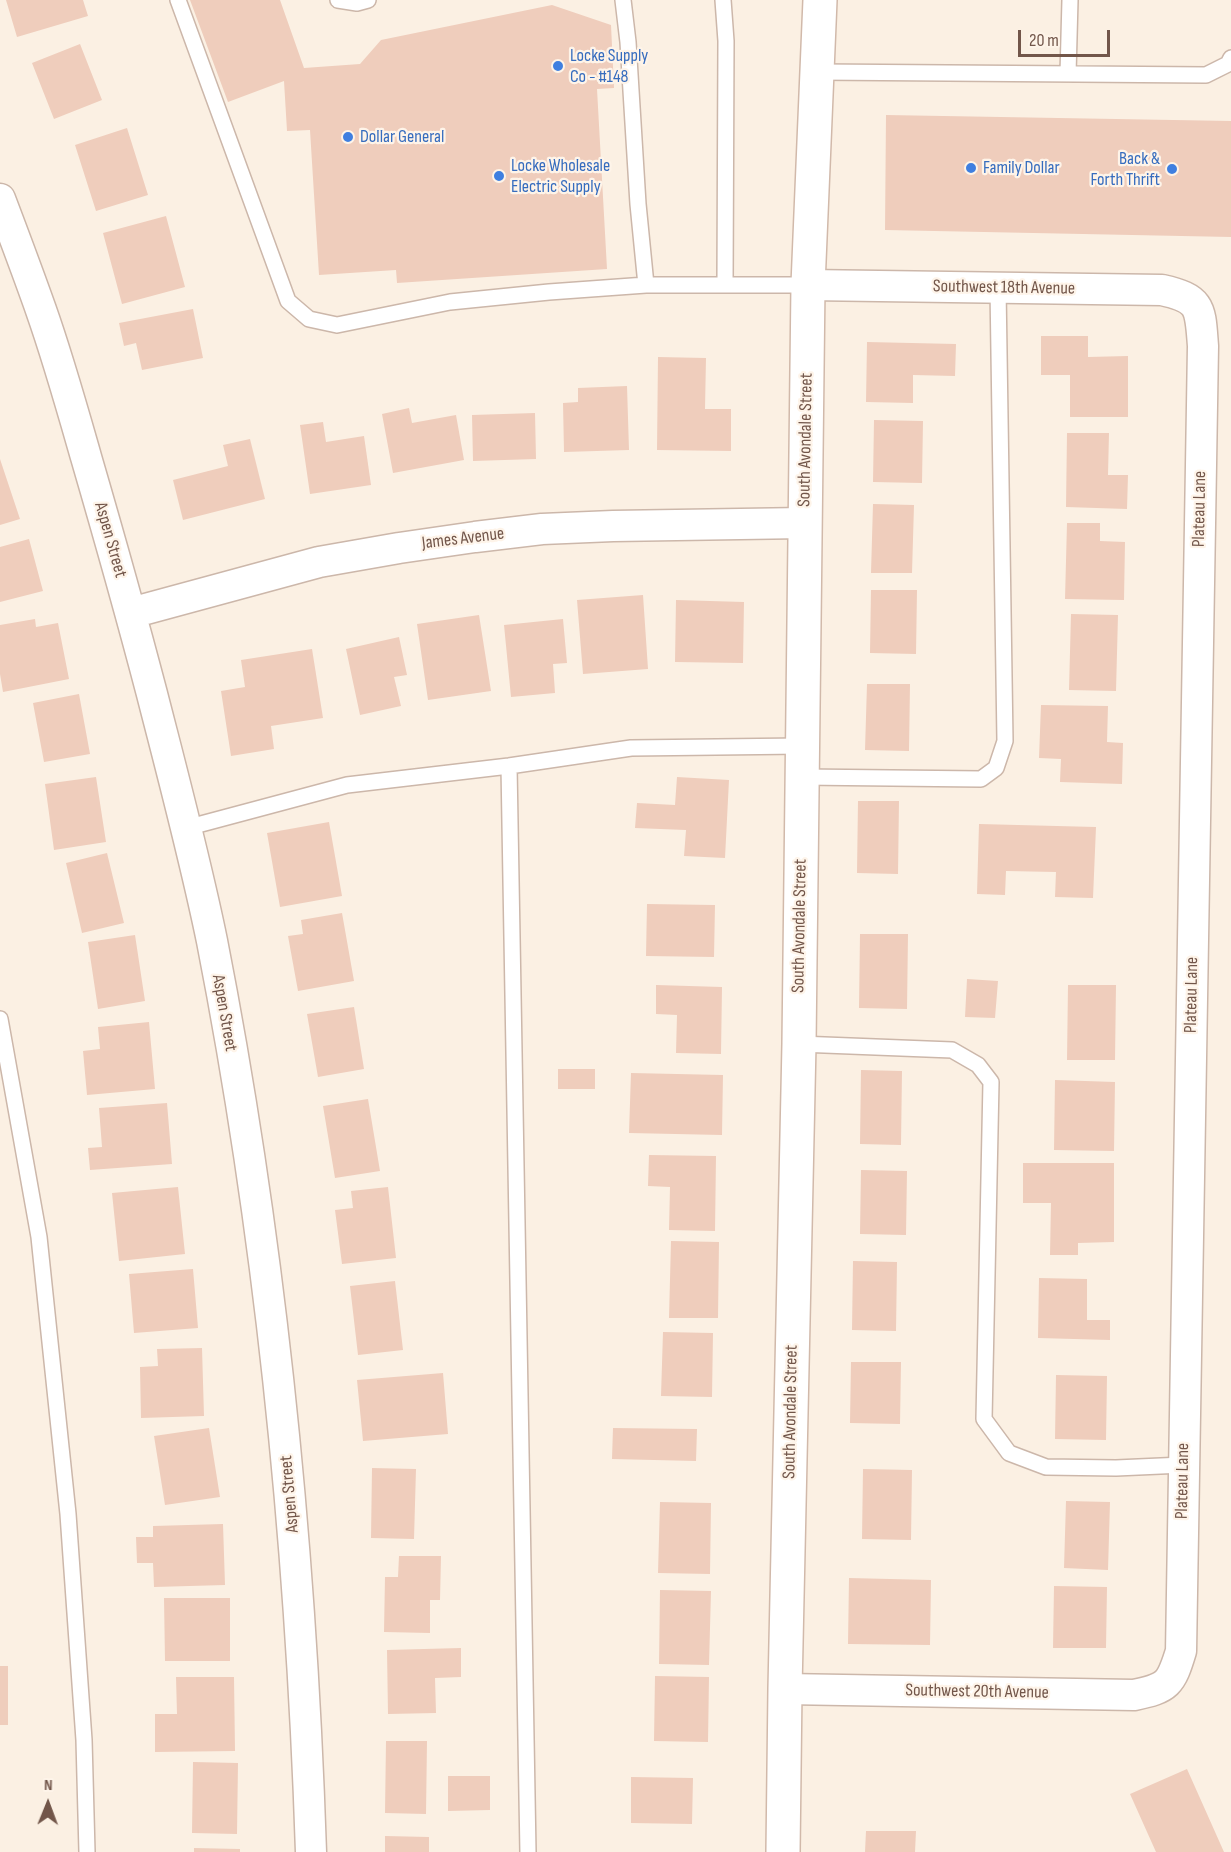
<!DOCTYPE html>
<style>
body{margin:0}
#map{position:relative;width:1231px;height:1852px;overflow:hidden;background:#fbf0e3;font-family:"Sofia Sans Condensed",sans-serif}
canvas{display:block}
.north{position:absolute;left:18px;top:1774px;width:60px;height:60px;-webkit-text-stroke:4px #fef4e9;paint-order:stroke;rotate:1deg;font-size:16px;font-weight:700;line-height:24px;text-align:center;color:#72564a}
.north::after{content:'';display:block;margin:auto;width:21px;height:27px;background:#72564a;clip-path:polygon(50% 0,100% 100%,50% 72%,0 100%)}
.scale{position:absolute;left:1018px;top:30px;width:92px;height:27px;box-sizing:border-box;border:3px solid #72564a;border-top:0;padding-left:8px;font-size:18px;line-height:21px;white-space:nowrap;color:#72564a;-webkit-text-stroke:4px #fef4e9;paint-order:stroke}
</style>
<div id="map">
<canvas width="1231" height="1852"></canvas>
<div class="north">N</div>
<div class="scale">20 m</div>
</div>
<script>
const context = document.querySelector('canvas').getContext('2d');
context.lineJoin = 'round';
function paint(path, color) { context.fillStyle = color; context.fill(path, 'evenodd'); }
function trace(path, color, width, dash) { context.strokeStyle = color; context.lineWidth = width; context.lineCap = dash ? 'butt' : 'round'; context.setLineDash(dash || []); context.stroke(path); }
function write(font, color, halo, rows, align = 'center') {
  context.font = font + ' "Sofia Sans Condensed",sans-serif'; context.lineWidth = 4.5; context.setLineDash([]); context.textBaseline = 'middle'; context.strokeStyle = halo; context.fillStyle = color; for (const [text, x, y, turn = 0] of rows) {
    context.save(); context.translate(x, y); context.rotate((+turn || 0) * Math.PI / 180); context.textAlign = isNaN(turn) ? turn : align; if (halo) context.strokeText(text, 0, 0); context.fillText(text, 0, 0); context.restore();
  }
}
paint(new Path2D(`
 M6,0H83L88,16L17,37Z
 M190,0H280L304,68L360,64L381,40L552,5L611,25L614,88L597,89L607,269L397,283L396,270L319,275L310,130L287,131L284,81L228,102Z
 M80,44L102,100L54,119L32,63Z
 M886,115L1231,121V237L885,230Z
 M127,128L148,195L96,211L75,145Z
 M166,216L185,287L122,304L103,233Z
 M193,309L203,358L142,370L136,343L124,346L119,323Z
 M1041,336H1088V357L1128,356V417H1070V375H1041Z
 M867,342L956,344L955,376L913,375V403L866,402Z
 M658,357L706,358L705,409H731V451L657,450Z
 M627,386L629,450L564,452L563,403L578,402V388Z
 M409,408L412,423L456,415L464,460L393,473L382,414Z
 M535,413L536,459L473,461L472,415Z
 M874,420L923,421L922,483L873,482Z
 M323,422L326,442L364,436L371,485L310,494L300,425Z
 M1067,433H1109L1108,475H1128L1127,509L1066,507Z
 M250,439L265,499L183,520L173,480L228,466L223,445Z
 M0,459L20,519L0,525Z
 M873,504L914,505L912,573H871Z
 M1067,523H1100V541L1125,542L1124,600L1065,599Z
 M29,539L43,591L0,602V547Z
 M871,590H917L916,654L870,653Z
 M643,595L648,669L583,674L577,600Z
 M676,600L744,602L743,663L675,662Z
 M1071,614L1118,615L1116,691L1069,690Z
 M479,615L491,691L428,700L417,624Z
 M35,619L36,627L58,623L69,679L3,692L0,674V625Z
 M563,619L567,663L553,664L555,693L511,697L504,625Z
 M399,637L407,675L394,677L401,706L360,715L346,649Z
 M312,649L323,718L271,726L274,749L231,756L221,691L245,687L241,660Z
 M867,684H910L909,751L865,750Z
 M79,694L90,754L44,762L33,703Z
 M1041,705L1108,706L1107,742L1123,743L1122,784L1060,782L1061,759L1039,758Z
 M96,777L106,842L54,850L45,784Z
 M677,777L729,780L725,858L684,856L686,830L635,828L637,803L675,805Z
 M858,801H899L898,874L857,873Z
 M329,822L342,896L280,907L267,833Z
 M979,824L1096,827L1093,898L1055,897L1056,872L1006,871L1005,895L977,894Z
 M107,853L124,923L82,933L66,863Z
 M647,904L715,905L714,957L646,956Z
 M342,913L354,981L298,991L288,936L303,934L301,920Z
 M860,934H908L907,1009L859,1008Z
 M135,935L145,1001L98,1009L88,942Z
 M967,979L998,981L995,1018L965,1017Z
 M656,985L722,987L721,1054L676,1053L677,1015L656,1014Z
 M1068,985H1116L1115,1060H1067Z
 M354,1007L364,1069L318,1077L307,1014Z
 M149,1022L155,1089L87,1095L83,1051L100,1049L98,1027Z
 M558,1069H595V1089H558Z
 M861,1070L902,1071L901,1145L860,1144Z
 M631,1073L723,1075L722,1135L629,1133Z
 M1055,1080L1115,1082L1114,1151L1054,1150Z
 M368,1099L380,1171L335,1178L323,1106Z
 M167,1103L172,1164L90,1170L88,1148L102,1147L99,1108Z
 M649,1155L716,1156L715,1231L669,1230L670,1187L648,1186Z
 M1023,1163H1114V1242L1078,1243V1255H1050L1051,1203H1023Z
 M861,1170L907,1171L906,1235L860,1234Z
 M178,1187L185,1254L119,1261L112,1193Z
 M388,1187L396,1258L342,1264L335,1210L353,1208L351,1191Z
 M671,1241L719,1242L718,1318H669Z
 M853,1261L897,1262L896,1331L852,1330Z
 M193,1269L198,1328L134,1333L129,1274Z
 M1039,1278L1087,1279V1320H1110V1340L1038,1338Z
 M395,1281L403,1350L358,1355L350,1286Z
 M663,1332L713,1333L712,1397L661,1396Z
 M202,1348L204,1416L141,1418L140,1367L158,1366L157,1349Z
 M851,1362H901L900,1424L850,1423Z
 M443,1373L448,1434L363,1441L357,1380Z
 M1056,1375L1107,1376L1106,1440L1055,1439Z
 M209,1428L220,1497L165,1505L154,1436Z
 M613,1428L697,1429L696,1461L612,1459Z
 M372,1468L416,1469L414,1539L371,1538Z
 M863,1469L912,1470L911,1540L862,1539Z
 M1066,1501L1110,1502L1108,1570L1064,1568Z
 M660,1502L711,1503L710,1574L658,1573Z
 M223,1524L225,1585L154,1587L153,1563H137L136,1537H153V1526Z
 M399,1556H441L440,1600H430V1633L384,1632L385,1577H398Z
 M849,1578L931,1580L930,1645L848,1644Z
 M1054,1586L1107,1587L1106,1648H1053Z
 M660,1590L711,1591L709,1665L659,1664Z
 M164,1598H230V1661H165Z
 M461,1648V1677L435,1678L436,1713L388,1714L387,1650Z
 M0,1666H8V1725H0Z
 M655,1676L709,1677L708,1742L654,1741Z
 M176,1677H234L235,1751L155,1752V1714H177Z
 M386,1741H427L426,1814L385,1813Z
 M193,1762L238,1763L237,1834L192,1833Z
 M1187,1769L1224,1852H1156L1130,1794Z
 M448,1776H490V1810L448,1811Z
 M631,1777L693,1778L692,1824L631,1823Z
 M866,1831H916L915,1852H865Z
 M385,1836L429,1837V1852H385Z
 M194,1848L240,1849V1852H194Z`), '#efcdbc');
const service = new Path2D(`
 M178,0L288,301L309,319L337,325L450,302L549,292L646,285H808
 M338,0L357,3L368,0
 M623,0L628,42L638,204L646,285
 M723,0L726,41L725,284
 M818,72L1206,75L1228,64L1231,58
 M1068,74L1070,0
 M509,766L528,1852
 M802,777L981,779L996,768L1005,741L998,288
 M186,828L347,785L509,766L631,748L802,746
 M0,1019L39,1237L68,1514L84,1740L87,1852
 M799,1044L952,1050L978,1065L991,1082L984,1419L1009,1453L1046,1467L1116,1468L1183,1465`);
const minor = new Path2D(`
 M0,199C14,236 28,273 41,310C58,358 72,408 86,457C109,536 131,614 152,694C173,776 195,858 212,941C271,1242 301,1546 311,1852
 M131,613L319,562L399,548L475,537L542,529L613,526L804,523
 M785,1689L1134,1695C1168,1688 1171,1684 1181,1651L1203,346C1200,308 1202,299 1162,290L808,285`);
const secondary = new Path2D(`
 M783,1852L785,1689L799,1044L808,285L820,0`);
trace(service, '#ccb7aa', 18);
trace(minor, '#ccb7aa', 33);
trace(secondary, '#d1b9aa', 36);
trace(service, '#fff', 15);
trace(minor, '#fff', 30);
trace(secondary, '#fff', 33);
for (const [x, y, r, color] of [
 [558,66,6,"#3f7fe0"],
 [348,137,6,"#3f7fe0"],
 [971,168,6,"#3f7fe0"],
 [1172,169,6,"#3f7fe0"],
 [499,176,6,"#3f7fe0"]
]) { const dot = new Path2D(); dot.arc(x, y, r, 0, 2 * Math.PI); context.fillStyle = color; context.fill(dot); trace(dot, '#fef4e9', 2); }
write('18px', '#366cbe', '#fef4e9', [
 ["Locke Supply",570,56],
 ["Co - #148",570,77],
 ["Dollar General",360,137],
 ["Back &",1160,159,"right"],
 ["Forth Thrift",1160,180,"right"],
 ["Locke Wholesale",511,166],
 ["Electric Supply",511,187],
 ["Family Dollar",983,168]
], 'left');
write('18px', '#72564a', '#fef4e9', [
 ["Southwest 18th Avenue",1004,288,1],
 ["South Avondale Street",806,440,-89],
 ["Plateau Lane",1200,509,-89],
 ["James Avenue",463,539,-7],
 ["Aspen Street",110,540,74],
 ["South Avondale Street",800,926,-89],
 ["Plateau Lane",1192,995,-89],
 ["Aspen Street",224,1013,80],
 ["South Avondale Street",791,1412,-89],
 ["Plateau Lane",1183,1481,-89],
 ["Aspen Street",290,1494,-95],
 ["Southwest 20th Avenue",977,1692,1]
]);
</script>
